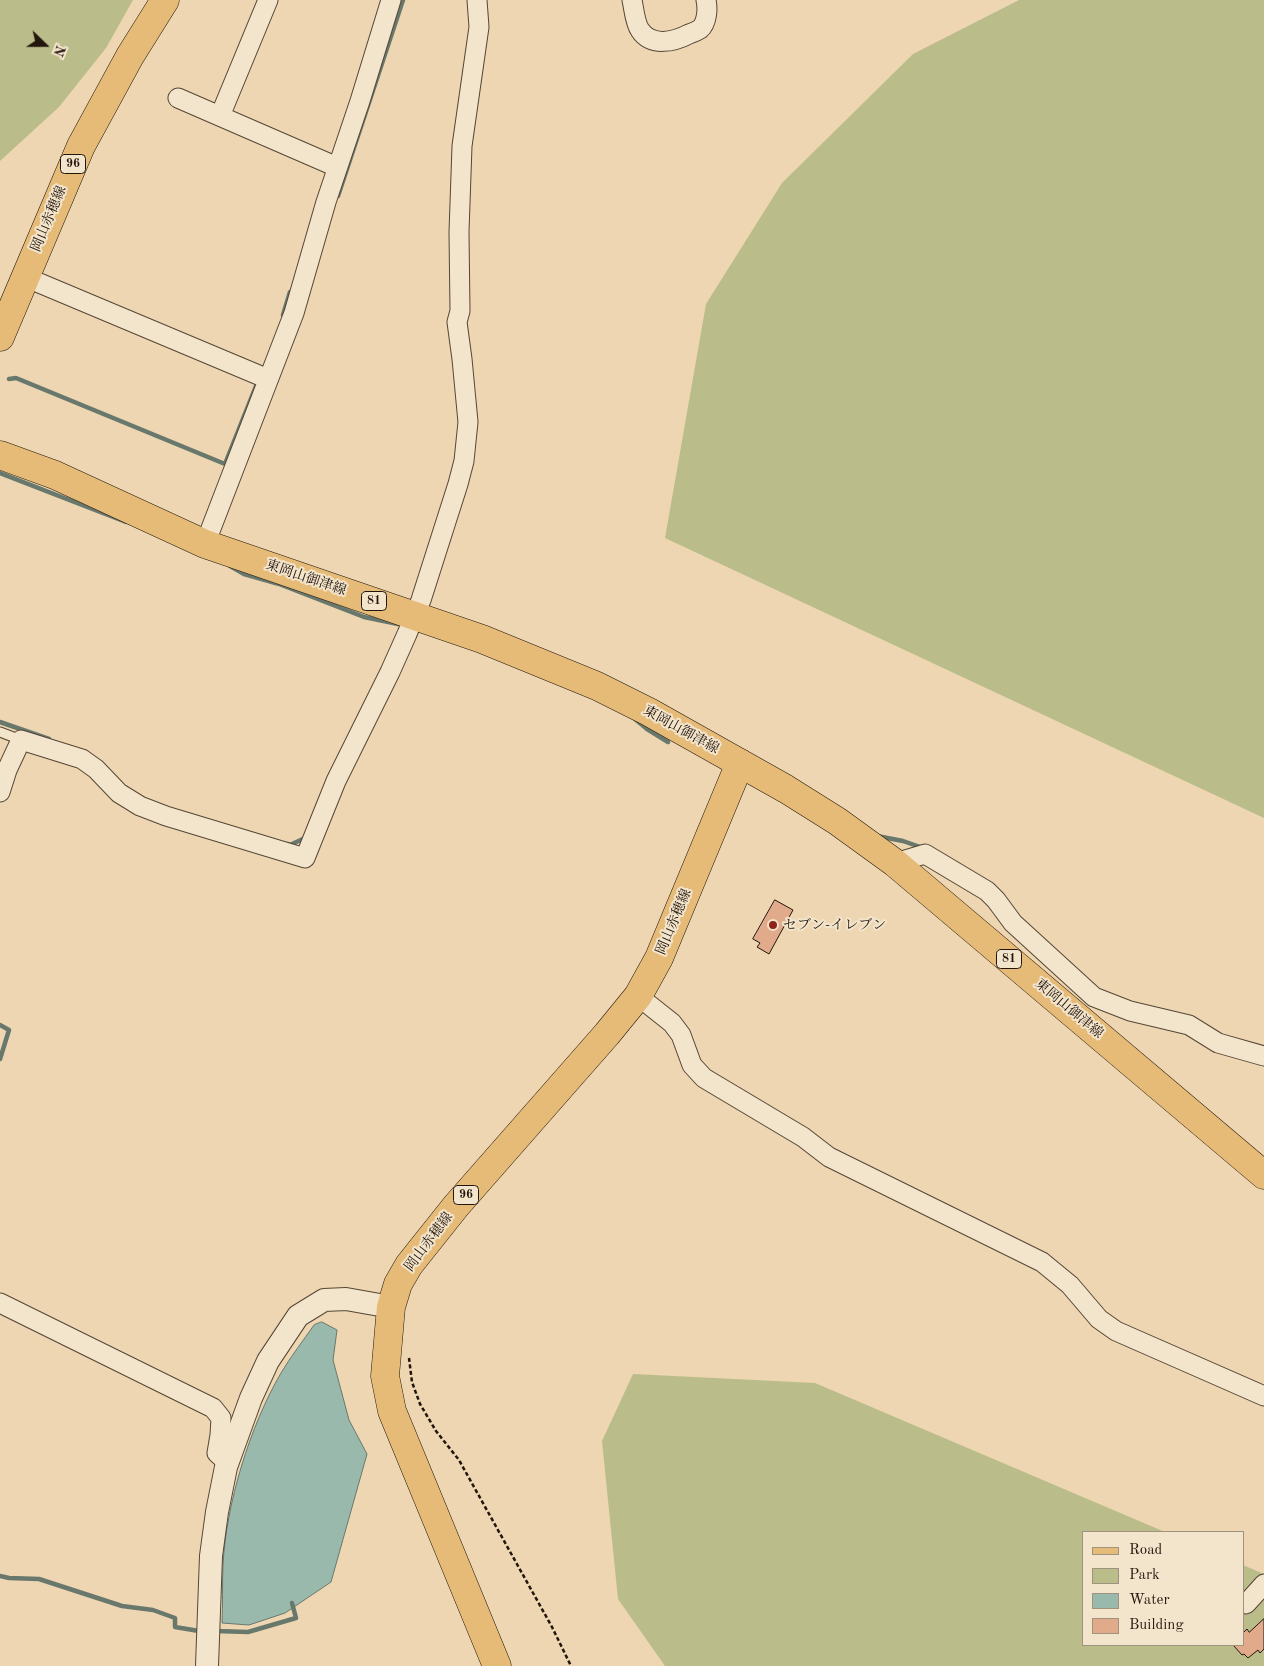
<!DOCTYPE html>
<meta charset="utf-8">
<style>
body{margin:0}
#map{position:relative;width:1264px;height:1666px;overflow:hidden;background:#edd6b1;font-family:"Old Standard TT",serif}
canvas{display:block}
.legend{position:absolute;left:1082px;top:1531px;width:162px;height:115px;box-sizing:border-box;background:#f3e4cc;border:1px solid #9f927f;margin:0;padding:6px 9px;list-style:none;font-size:15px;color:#22160c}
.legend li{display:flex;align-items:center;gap:10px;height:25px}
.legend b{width:25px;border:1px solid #9f927f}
.north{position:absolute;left:20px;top:20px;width:50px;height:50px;-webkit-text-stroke:4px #f3e4cc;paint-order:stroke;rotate:112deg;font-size:14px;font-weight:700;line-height:20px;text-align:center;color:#22160c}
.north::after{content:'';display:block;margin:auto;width:18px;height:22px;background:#22160c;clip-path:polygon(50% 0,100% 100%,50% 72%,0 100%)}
</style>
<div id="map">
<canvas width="1264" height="1666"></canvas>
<ul class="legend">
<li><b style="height:6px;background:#e6bb78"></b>Road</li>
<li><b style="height:14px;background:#babd8a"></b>Park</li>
<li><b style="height:14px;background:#99b9ac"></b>Water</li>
<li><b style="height:14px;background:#e1aa8b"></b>Building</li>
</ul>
<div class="north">N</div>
</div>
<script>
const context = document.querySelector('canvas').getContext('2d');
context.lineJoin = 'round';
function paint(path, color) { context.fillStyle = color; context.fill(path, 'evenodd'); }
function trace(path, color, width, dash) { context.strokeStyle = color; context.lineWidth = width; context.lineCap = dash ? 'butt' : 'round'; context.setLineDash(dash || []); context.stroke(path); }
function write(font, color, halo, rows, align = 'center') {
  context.font = font + ' "Old Standard TT","Noto Serif JP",serif'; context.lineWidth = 4; context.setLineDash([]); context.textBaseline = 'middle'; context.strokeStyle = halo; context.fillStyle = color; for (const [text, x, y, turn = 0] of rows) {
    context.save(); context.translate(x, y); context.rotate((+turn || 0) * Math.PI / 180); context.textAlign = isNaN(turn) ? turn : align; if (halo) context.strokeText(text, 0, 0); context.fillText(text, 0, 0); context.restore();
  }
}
paint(new Path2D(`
 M0,0H133L106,48L59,107L0,161Z
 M1019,0H1264V818L665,538L706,304L782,183L913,54Z
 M633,1374L815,1383L1165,1532H1083V1645H1243V1565L1264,1574V1666H665L618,1599L602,1441Z`), '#babd8a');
const water = new Path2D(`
 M322,1322L337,1330L333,1360L349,1420L367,1454L331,1582L285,1613L249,1625L222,1623C223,1604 222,1585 223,1565C226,1504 250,1426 281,1373C291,1356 303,1341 314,1325Z`);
paint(water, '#99b9ac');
trace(water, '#69786c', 1);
trace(new Path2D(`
 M338,196L403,0
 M283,315L290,292
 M9,379L16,378L225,464L256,386
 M0,473L126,522
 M230,566L244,574L279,584L364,617L398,624
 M635,719L647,729L668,742
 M0,722L49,739
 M877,836L903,841L923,848
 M288,844L290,845L305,838
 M0,1025L9,1030L0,1059
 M0,1576L9,1578L39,1579L122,1606L153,1610L175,1618V1627L199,1631
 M216,1631L248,1632L296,1618L292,1603`), '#69786c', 4.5);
const building = new Path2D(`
 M775,900L793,910L769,954L757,947L760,943L753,939Z
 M1264,1619V1649L1260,1653L1258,1650L1248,1658L1244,1654L1242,1655L1233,1645H1243V1633L1247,1629L1249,1632Z`);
paint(building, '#e1aa8b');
trace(building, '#22160c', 1);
const service = new Path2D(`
 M0,732L21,740`);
const minor = new Path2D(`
 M632,0C634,9 635,23 640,30C651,47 674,42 689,34C692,33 697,31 700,29C707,23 708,9 706,0
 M178,98L337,167
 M220,116L268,0
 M25,277L268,379
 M205,544L294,313L326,202L360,101L391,0
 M0,792L7,770L21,740L82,759L96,769L119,793L140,806L166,816L305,858L336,781L390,672L407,634L421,600L458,484L464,461L468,422L462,359L457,322L460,311L459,232L462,146L479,27L477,0
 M895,863L925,854L987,891L996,900L1013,923L1094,997L1130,1011L1189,1025L1218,1043L1264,1056
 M638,996L672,1023L681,1035L692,1065L704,1078L803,1137L829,1157L1042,1262L1070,1285L1099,1319L1116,1331L1264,1396
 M0,1303L213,1408L221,1418L220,1435L217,1453L228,1463
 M1246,1604L1264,1584`);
const tertiary = new Path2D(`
 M207,1666L211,1556L217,1512L226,1467L251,1398L268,1361L298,1316L324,1300L346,1299L391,1307`);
const primary = new Path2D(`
 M0,337L81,146L130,56L165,0
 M0,455L55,475L205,544L482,639L597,686L649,712L786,789L837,821L895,863L1264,1175
 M497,1666L392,1411L385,1376L391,1307L398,1284L409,1265L456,1206L607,1034L638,996L659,958L740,763`);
trace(service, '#554635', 11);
trace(minor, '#554635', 21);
trace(tertiary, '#554635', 24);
trace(primary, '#22160c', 29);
trace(new Path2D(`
 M409,1358L412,1382L420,1404L436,1431L459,1460L552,1627L571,1666`), '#22160c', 2.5, [4, 2.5]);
trace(service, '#f3e4cc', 9);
trace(minor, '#f3e4cc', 19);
trace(tertiary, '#f3e4cc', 22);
trace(primary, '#e6bb78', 28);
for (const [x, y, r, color] of [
 [773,925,5,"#8f2418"]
]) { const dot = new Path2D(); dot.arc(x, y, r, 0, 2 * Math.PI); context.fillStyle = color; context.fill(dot); trace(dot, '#f3e4cc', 2); }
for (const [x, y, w] of [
 [73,164,25],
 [374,601,25],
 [1009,959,25],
 [466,1195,25]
]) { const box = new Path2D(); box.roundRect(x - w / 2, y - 9.5, w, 19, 4); context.fillStyle = '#f3e4cc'; context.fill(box); trace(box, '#22160c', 1); }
write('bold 12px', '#22160c', null, [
 ["96",73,164],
 ["81",374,601],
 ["81",1009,959],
 ["96",466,1195]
]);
write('14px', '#22160c', '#f3e4cc', [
 ["岡山赤穂線",49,219,-67],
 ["東岡山御津線",306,578,19],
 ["東岡山御津線",681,730,29],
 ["岡山赤穂線",674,922,-67],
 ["東岡山御津線",1069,1009,40],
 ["岡山赤穂線",429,1242,-53]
]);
write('14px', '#22160c', '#f3e4cc', [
 ["セブン-イレブン",783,925]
], 'left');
</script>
